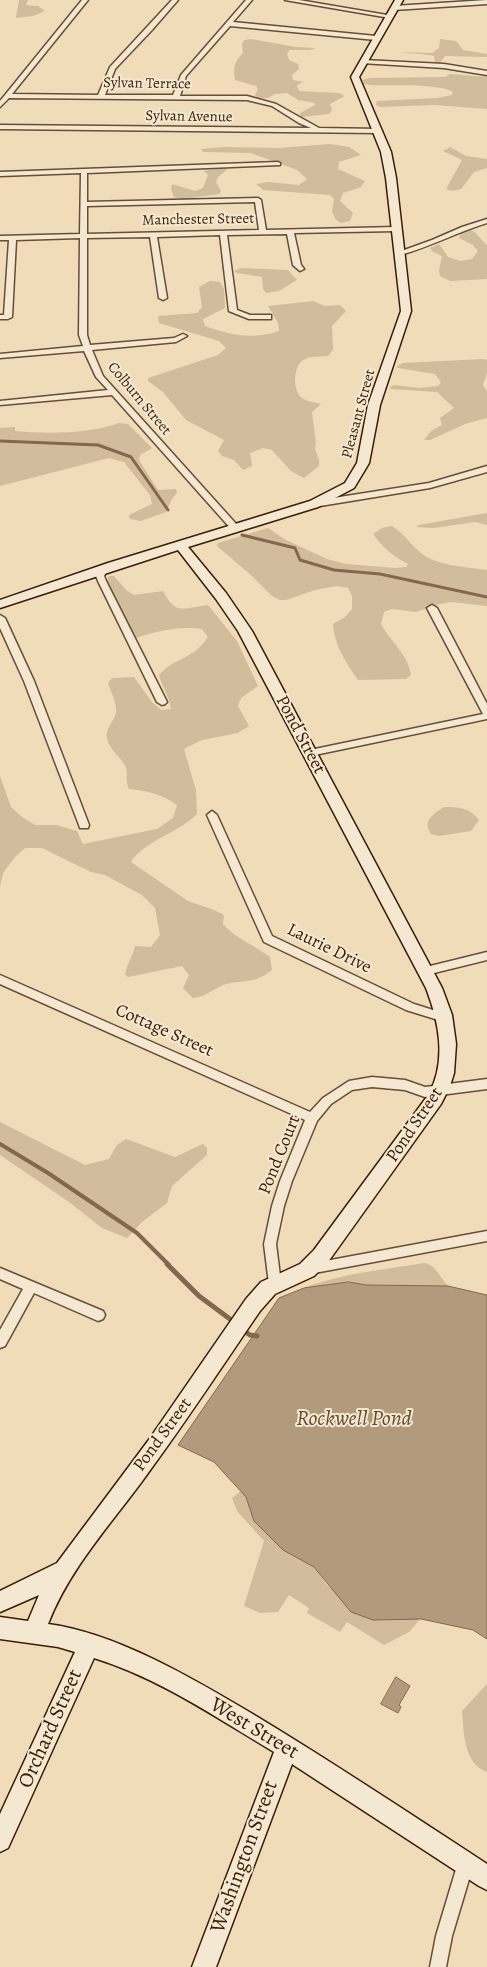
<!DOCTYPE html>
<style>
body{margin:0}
canvas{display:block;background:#f0dcb9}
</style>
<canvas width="487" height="1967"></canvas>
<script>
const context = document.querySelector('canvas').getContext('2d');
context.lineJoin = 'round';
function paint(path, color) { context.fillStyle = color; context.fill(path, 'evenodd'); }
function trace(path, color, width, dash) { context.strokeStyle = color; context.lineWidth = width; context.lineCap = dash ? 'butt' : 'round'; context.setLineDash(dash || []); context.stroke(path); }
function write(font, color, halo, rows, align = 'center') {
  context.font = font + ' Alegreya,serif'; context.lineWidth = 4; context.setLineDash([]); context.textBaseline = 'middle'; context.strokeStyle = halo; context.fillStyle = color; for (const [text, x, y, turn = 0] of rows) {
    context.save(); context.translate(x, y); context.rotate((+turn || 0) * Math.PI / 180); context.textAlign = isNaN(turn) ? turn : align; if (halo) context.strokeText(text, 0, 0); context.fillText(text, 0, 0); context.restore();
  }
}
paint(new Path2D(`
 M19,0H28L26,5L38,6L45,11L33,16L16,18Z
 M251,39L296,47L316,48L310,50H290L287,53L289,60L298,64L299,69L292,75L293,80L303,82L297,85L299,91L339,93L345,96L330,104L332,110L329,114L301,117L300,113L315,105V103L298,100L287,93L275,94L268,98H257L255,95L258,89L256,86L235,80C233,68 234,62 243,53L242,45L244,40Z
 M440,39L456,41L463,50L487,54V57L445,56L439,64L435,63L434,56L430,55L398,52L432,53L439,48Z
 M450,74L487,77V109L435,105L380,107L376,105L377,101L437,98L452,95L453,92C437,83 391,86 371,85L364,84L362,80L370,78L445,77Z
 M330,144L349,147L361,155L339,162L338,169L365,181L361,187L343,193L340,201L353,213L350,221L341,223L335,219L332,211L334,199L330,195L263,190L256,184L268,182L299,185L307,179L297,170L251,153L203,152L201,149L224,147L279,148Z
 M450,147L466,156L487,159V168L474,172L461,189L453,191L446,189L462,160L443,151Z
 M214,169H228L218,177L216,182L221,191L219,194L183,199L174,197L171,189L172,184L195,191L203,188L208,175L204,171Z
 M471,230C479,234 480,240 487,245V279L450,281L440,276L439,270L442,256L432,251L430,248L439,244L448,257L460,261L472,259L478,251L473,245L459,238L461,233Z
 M241,268L288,270L297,280L279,291L266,293L263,289L262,277L237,273L234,271Z
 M210,281L220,282L224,289L225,308L203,319L205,326C230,335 253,340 279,331L278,323L268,306L313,301L325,306L340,305L346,311L332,326L333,350L328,356C320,357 308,355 301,362C293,369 293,392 302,398C307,402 315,402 321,404L312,412L316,444L315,449L319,460V466L304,478L291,471L272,450L263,448L250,453L252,466L243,470L234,460L222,456L218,451L224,440L186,420L163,392L148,381V378L218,355L226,348L219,341L159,323L158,316L197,313L202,307L199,287Z
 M484,359L487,360V373L483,385L487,391V418L465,424L430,440H424L431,431L442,425L440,418L454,408L437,392L391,389L390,387L394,385L419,388L438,386L441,382L435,374L398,368L397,366L403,363Z
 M119,423L128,424L152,448L140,455L139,460L158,490L176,489L177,493L172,499L166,512L141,521L130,519L129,515L152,504L150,495L124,462L109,458L0,486V428L15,427V431C47,434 89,434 119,423Z
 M487,513V525L475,522L434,528L416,527L419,525Z
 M392,526C405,534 412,547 425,556C441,566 468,567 487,570V606L452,602L440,604L416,612L392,609L384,612L381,624C390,641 408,654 411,675L406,679L358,680C347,664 334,645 333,624L345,617L352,609V596L348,588L337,586L315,590L286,600H280L272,596L252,576L217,546L218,543L268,528L286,540L327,559L346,564L395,568L406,567L408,564C393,556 383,548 373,534L382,528Z
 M109,576H114L126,590L134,595L163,591C176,616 183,608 208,605L237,641L258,686L241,698L238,706L249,726L238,733L202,740L184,749L196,790L197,814C179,833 145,840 131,862L188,901L214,910L224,915L223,924C235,938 254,945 270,957L272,970C252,985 247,979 226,984C214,988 206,997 193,998L183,988L189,975L182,966L128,977L125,974C127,964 133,956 135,946L151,947L160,935L155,908L142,895L105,875L91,872L42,848H25L15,857L3,873L0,887V776L11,807L22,817L35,825H56L77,831L83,844L157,829L173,818L177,805C162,794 148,791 129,789C125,781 128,774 126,767C121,757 109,750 107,738C105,729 114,721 116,713C117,702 111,693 108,683L112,678L134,677L152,702L161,710L171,709C170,697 162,687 159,675C176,656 192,661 208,637L202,629C179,626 158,631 136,638L110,588L107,580Z
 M444,807C458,807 469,807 479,820L471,831L439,836L431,834C422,821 433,814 444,807Z
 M0,1122L85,1165L109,1159L117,1145L126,1139L175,1157L203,1144L207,1148V1155L172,1186L167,1203L142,1222L127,1238L102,1228L69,1202L0,1155Z
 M424,1263C435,1264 441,1279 448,1286L366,1285L349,1282L304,1288C342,1273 384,1270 424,1263Z
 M241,1491L247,1497L254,1521L283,1550L314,1567L327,1585L373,1620L421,1618L409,1632L384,1645L347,1622L340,1632L307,1613L309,1608L289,1595L278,1612L260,1613L244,1606L264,1541L237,1511L232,1498Z
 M487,1684V1772C463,1763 464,1732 462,1711Z`), '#d1bc9b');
const water = new Path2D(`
 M349,1282L366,1285L448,1286L487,1295V1639L473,1630L421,1619L373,1620L351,1612L314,1567L283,1550L254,1521L246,1497L214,1462L178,1445L279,1298L304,1288Z
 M396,1677L410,1686L399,1705L401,1707L398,1713L381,1704Z`);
paint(water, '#b29b7c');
trace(water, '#82694d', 1);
trace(new Path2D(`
 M0,441L98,445L131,457L168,510
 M242,535L295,548L300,560L334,570L380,574L487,597`), '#82694d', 3);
trace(new Path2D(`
 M0,1144L48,1173L137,1233L169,1265`), '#82694d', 4);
trace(new Path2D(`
 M167,1264L199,1296L234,1322
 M243,1330L250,1335L257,1336`), '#82694d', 5);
const street = new Path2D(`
 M82,0H88L12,94L98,95L110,67L172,0H178L152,30L115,69L105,95H173L181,75L246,0H252L233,22L376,36L379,38L376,40L230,26L186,76L180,96H247L276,104L319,128L379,129L382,131L379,133L0,129V125L311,128L299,123L272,106L247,100L9,98L0,107V101L5,95Z
 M285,0H299L393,16L390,18Z
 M487,0V4L394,10L391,8L394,6Z
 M363,60L444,64L487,71V75L444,68L361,63V61Z
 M278,162L280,163V165L87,173V202L258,198L261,200L266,230L396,227L400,229L396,231L294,233L301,265L304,269L300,271L293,265L287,234L227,235L237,310L250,315H271V319H249L229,311L220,235L157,237L167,298L163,300L159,298L150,237L87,238V335L90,345L174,338L183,334L187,336L176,342L92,350L103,376L238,526L239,528L235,531L232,530L112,395L0,405V401L108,390L96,377L84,351L0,358V354L83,346L79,335L80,238L16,240L12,317L8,319H0V315H4L9,240H0V236L80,234L81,173L0,176V172ZM255,202L259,230L87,234V206Z
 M487,219V223C457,232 430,247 400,255L396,253L432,240L462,227Z
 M487,466V472L430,488L314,507L310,504L314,501L429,483Z
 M104,566L108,569L104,576L106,581L167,702L165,704L162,705L157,702L98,581L96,576L101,567Z
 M432,605L437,608L487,704V719L310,756L306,755L305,753L310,750L483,714L427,608Z
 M0,615L5,618L34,681L89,825L88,828H80L79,825L24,681L0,628Z
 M212,811L217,815L272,936L414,1004L449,1015L451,1018L449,1021L445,1022L406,1010L264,942L207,815Z
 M487,952V960L426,975L420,971L426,967Z
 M0,975L310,1112L323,1098L349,1081L372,1077L405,1080L425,1087L487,1079V1089L425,1097L405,1090L372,1087L352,1090L331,1104L317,1121L292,1181L284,1206L276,1244L281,1284L280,1288L275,1290L270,1288L269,1284L264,1244L272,1206L280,1181L305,1120L0,984Z
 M487,1231V1241L309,1274L304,1273L303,1269L304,1265L309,1264Z
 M0,1268L103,1311L105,1315L103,1319L98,1321L34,1293L5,1346L0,1348V1330L23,1289L0,1279Z
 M465,1858L471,1860L473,1866L452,1936L446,1967H430L436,1936L457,1866L459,1860Z`);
const secondary = new Path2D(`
 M395,0H403L359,77L391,152L396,178L411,311L380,405L369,463L354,488L318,507L188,547L226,593L252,631L442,988L452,1015L456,1044L454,1073L450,1086L441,1104L328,1262L314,1276L275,1294L260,1311C223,1365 187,1420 148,1473C113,1522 70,1567 48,1624C116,1633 192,1678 251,1713C331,1761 409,1813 487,1864V1890L479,1886L292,1764L216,1967H192L274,1752C217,1718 159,1678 94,1658L8,1848L0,1852V1814L75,1652L58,1647L0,1639V1617L28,1621L39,1595L0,1612V1591L57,1563L148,1441L246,1299L261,1282L300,1264L314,1250L429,1094C447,1060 439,1022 426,988L238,631L216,599L178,550L0,608V600L108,563L310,501L345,483L357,463L368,405L401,311L386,178L381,152L351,77Z`);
trace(street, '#684e34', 3);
trace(secondary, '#3a1e07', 3);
paint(street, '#f5e8d2');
paint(secondary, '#f5e8d2');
write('15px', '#3a1e07', '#f5e8d2', [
 ["Sylvan Terrace",147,84,1],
 ["Sylvan Avenue",189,117,1],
 ["Manchester Street",198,220,-1],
 ["Colburn Street",139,399,50],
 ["Pleasant Street",359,414,-75]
]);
write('18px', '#3a1e07', '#f5e8d2', [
 ["Pond Street",300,735,62],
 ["Laurie Drive",329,949,26],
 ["Cottage Street",164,1031,24],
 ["Pond Street",415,1125,-56],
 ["Pond Court",280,1155,-68],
 ["Pond Street",163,1435,-54]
]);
write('21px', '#3a1e07', '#f5e8d2', [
 ["Orchard Street",51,1729,-66],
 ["West Street",254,1729,31],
 ["Washington Street",245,1857,-70]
]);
write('italic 22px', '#644a30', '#f5e8d2', [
 ["Rockwell Pond",354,1420]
]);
</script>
